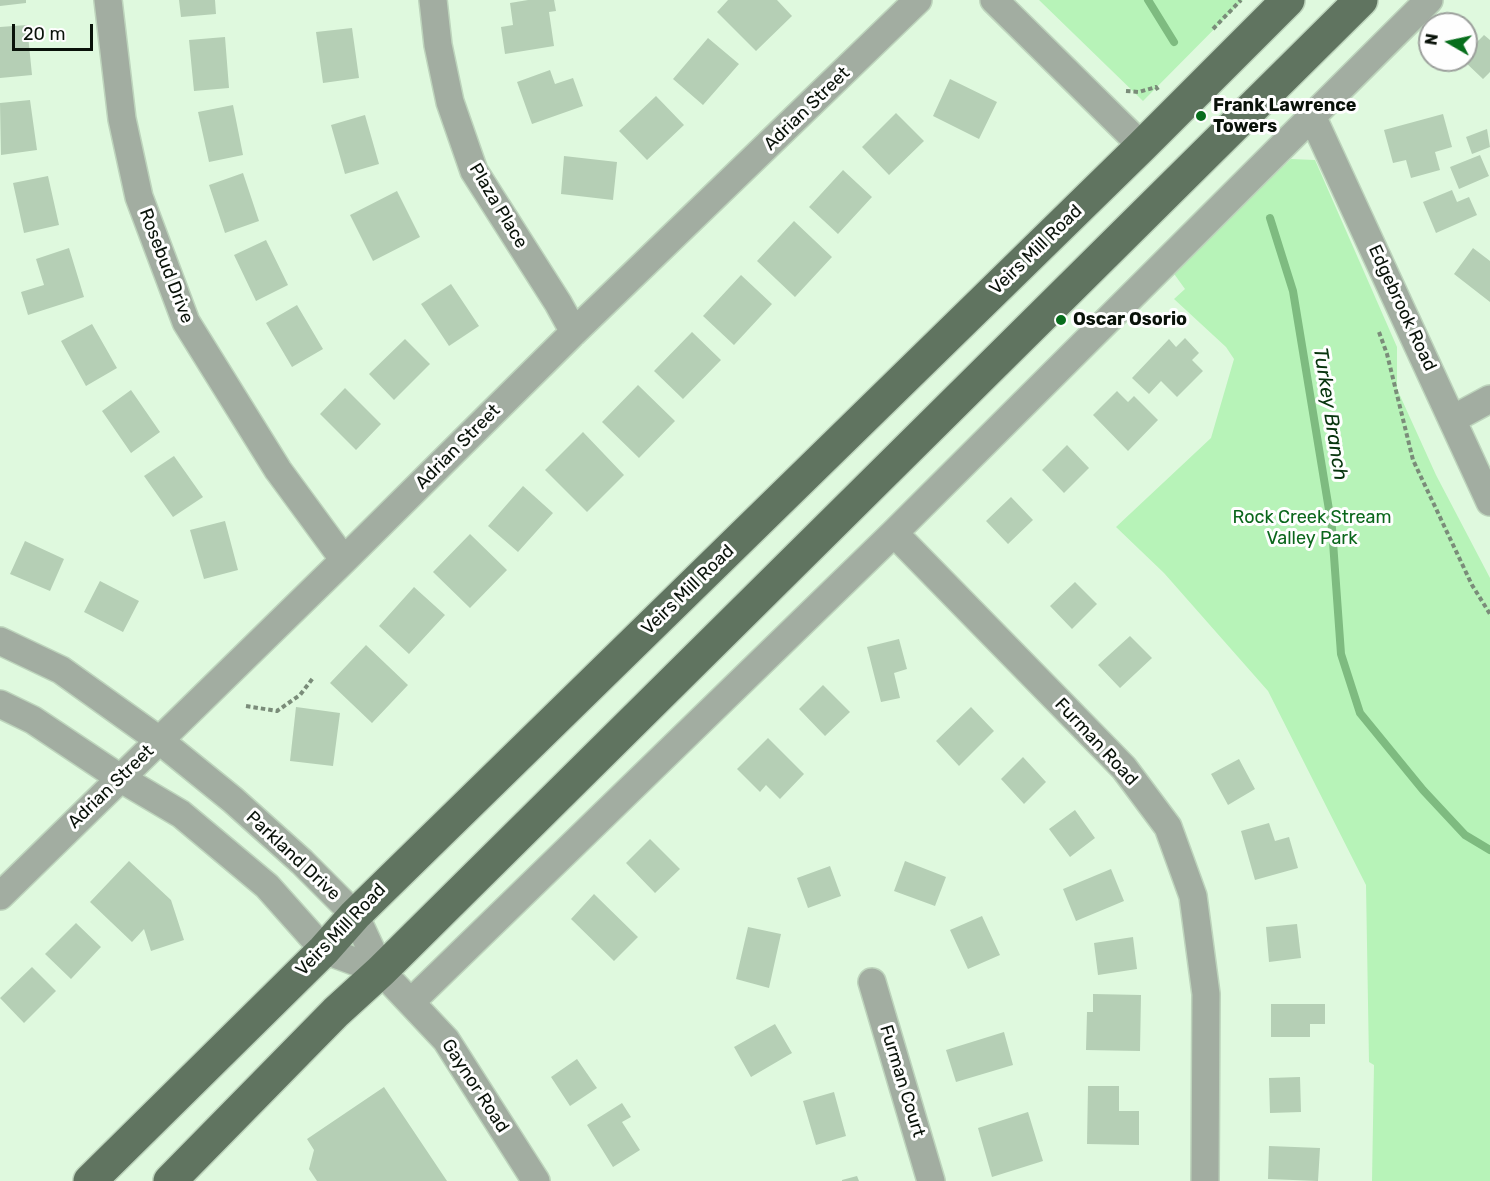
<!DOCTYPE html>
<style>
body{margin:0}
#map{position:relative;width:1490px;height:1181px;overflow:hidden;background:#dff9de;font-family:Rubik,sans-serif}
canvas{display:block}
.north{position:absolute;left:1418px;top:12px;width:60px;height:60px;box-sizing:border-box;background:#fefefe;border:2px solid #9ca09c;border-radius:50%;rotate:279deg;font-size:16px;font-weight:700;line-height:24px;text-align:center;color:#091209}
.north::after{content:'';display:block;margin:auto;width:21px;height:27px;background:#076e1c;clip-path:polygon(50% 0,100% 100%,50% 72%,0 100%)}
.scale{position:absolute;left:12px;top:24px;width:81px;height:27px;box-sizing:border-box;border:3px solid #091209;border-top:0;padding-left:8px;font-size:18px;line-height:21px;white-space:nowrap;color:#091209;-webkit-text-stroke:4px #fefefe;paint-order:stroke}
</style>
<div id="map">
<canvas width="1490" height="1181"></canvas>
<div class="north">N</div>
<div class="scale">20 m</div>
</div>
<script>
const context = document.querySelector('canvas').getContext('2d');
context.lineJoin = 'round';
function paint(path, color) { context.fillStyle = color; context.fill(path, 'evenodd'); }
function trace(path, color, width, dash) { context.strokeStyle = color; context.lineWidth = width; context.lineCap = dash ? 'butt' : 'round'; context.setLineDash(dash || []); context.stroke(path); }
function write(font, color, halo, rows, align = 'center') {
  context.font = font + ' Rubik,sans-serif'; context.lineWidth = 6; context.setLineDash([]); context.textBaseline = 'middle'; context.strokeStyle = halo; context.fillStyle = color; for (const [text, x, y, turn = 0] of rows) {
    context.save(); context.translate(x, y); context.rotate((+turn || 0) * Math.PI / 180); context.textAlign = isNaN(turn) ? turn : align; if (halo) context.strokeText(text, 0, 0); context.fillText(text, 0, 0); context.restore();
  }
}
paint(new Path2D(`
 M1039,0H1243L1143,101Z
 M1291,159L1315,160L1397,347V389L1436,475L1490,578V1181H1372L1374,1065L1369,1062L1366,885L1268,691L1164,573L1116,527L1211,438L1234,359L1226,347L1174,299L1185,289L1172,271Z`), '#b7f3b8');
trace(new Path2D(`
 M1148,0L1174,42
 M1270,218L1293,291L1332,528L1341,654L1360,713L1423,790L1465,835L1490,850`), '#7ebb80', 8);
paint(new Path2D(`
 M0,0H26V3L0,6Z
 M179,0H215L216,14L181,17Z
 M528,0H554L556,11L549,12L554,46L505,54L501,27L513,25L510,3Z
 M728,0H777L792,16L756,51L717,12Z
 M27,25L32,75L0,78V27Z
 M352,28L359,78L323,83L316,32Z
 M1484,35L1490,40V72L1483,79L1463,60H1466V52L1468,49L1466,45L1471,40L1475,44Z
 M225,37L229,88L194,91L189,40Z
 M708,38L739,64L703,105L673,79Z
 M550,70L555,84L573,78L583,106L532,124L517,82Z
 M950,79L997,102L979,139L933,116Z
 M656,96L684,125L647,160L619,131Z
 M30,100L37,150L1,155L0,103Z
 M233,105L243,155L209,162L198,112Z
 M896,113L924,141L889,175L862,147Z
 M1443,114L1452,147L1435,152L1440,170L1411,178L1406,160L1393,163L1384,130Z
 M365,115L379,164L345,174L331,125Z
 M1487,129L1490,147L1472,154L1466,137Z
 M1480,155L1489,176L1459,189L1450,167Z
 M564,156L617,162L613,200L561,194Z
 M843,170L872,197L838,234L809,207Z
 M243,173L259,221L225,233L209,185Z
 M48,176L59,225L24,233L13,183Z
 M1452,190L1457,202L1469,197L1477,215L1436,233L1423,202Z
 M397,191L420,237L373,261L350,215Z
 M794,221L832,257L795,297L757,261Z
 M266,240L288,285L256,301L234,255Z
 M69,248L84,297L28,315L21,292L44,285L36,259Z
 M1473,248L1490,261V302L1454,274Z
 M741,275L772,304L734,345L703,316Z
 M451,284L479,326L449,346L421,304Z
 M297,305L323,349L292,367L266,323Z
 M92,324L117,368L86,386L61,341Z
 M692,332L721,360L683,399L654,371Z
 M1185,338L1199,353L1192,360L1203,371L1177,397L1161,381L1149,394L1132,378L1169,339L1176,347Z
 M405,339L430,364L394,400L369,374Z
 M638,385L675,421L639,458L602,422Z
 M345,388L381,424L356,450L320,414Z
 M131,390L160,432L131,453L102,411Z
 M1117,391L1128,402L1134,396L1158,420L1128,451L1093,415Z
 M583,432L624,475L587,512L545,470Z
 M1067,445L1089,468L1064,493L1042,470Z
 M174,456L203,497L173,517L144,476Z
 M523,486L553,513L518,552L488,526Z
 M1011,497L1033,520L1008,544L986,521Z
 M225,521L238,570L204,579L190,530Z
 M470,534L507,570L470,608L433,572Z
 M25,541L64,559L50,591L10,574Z
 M100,581L139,601L123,632L84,612Z
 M1075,582L1097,604L1072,629L1050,606Z
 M414,587L445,615L409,654L379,626Z
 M1130,636L1152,658L1120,688L1098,665Z
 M899,639L907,669L894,673L900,698L881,702L867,647Z
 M366,645L408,685L372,723L330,683Z
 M823,685L850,712L825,736L799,709Z
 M296,707L340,713L333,766L290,761Z
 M971,707L994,731L959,766L936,741Z
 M768,738L804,774L780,799L766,785L760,792L737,769Z
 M1023,757L1046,782L1024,804L1001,779Z
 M1239,759L1255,789L1228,805L1211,774Z
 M1075,810L1095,838L1070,857L1049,829Z
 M1269,823L1275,841L1289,837L1298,868L1255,880L1241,831Z
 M650,839L680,869L655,893L626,863Z
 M129,861L171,900L184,940L151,951L144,929L132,942L90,902Z
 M905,861L946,877L935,906L894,891Z
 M830,866L841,896L808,908L797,878Z
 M1111,869L1124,901L1076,921L1063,889Z
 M594,894L638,937L614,961L571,919Z
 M982,916L1000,955L968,969L950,930Z
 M76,923L101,947L71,979L45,954Z
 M1297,924L1301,958L1269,962L1266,927Z
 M748,927L781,934L769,988L736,979Z
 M1133,937L1137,969L1098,975L1094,943Z
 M32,967L56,991L24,1023L0,998Z
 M1093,994L1141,995L1140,1051L1086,1050L1087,1012H1093Z
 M1271,1004H1325V1024H1310V1037H1271Z
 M775,1024L792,1053L751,1077L734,1047Z
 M1004,1032L1013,1065L956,1082L946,1050Z
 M577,1059L597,1088L570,1106L551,1077Z
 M1300,1077L1301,1112L1270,1113L1269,1078Z
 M1088,1086H1119V1111H1139V1145L1087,1144Z
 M384,1087L447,1181H317L309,1169L314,1150L307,1139Z
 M834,1092L846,1136L816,1145L803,1101Z
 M622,1103L631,1117L622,1122L640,1150L613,1167L587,1125Z
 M1028,1112L1043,1161L992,1177L978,1128Z
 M1269,1146L1320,1148L1318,1181L1268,1179Z
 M857,1176L859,1181H842V1180Z`), '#b5cfb5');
const minor = new Path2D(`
 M108,0L122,119L139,197L186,322L278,470L344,560
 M433,0L438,45L450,102L474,171L558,303L574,332
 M994,0L1142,146
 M1312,116L1490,502
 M1453,419L1490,399
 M894,533L1124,768L1168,827L1193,896L1206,994L1205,1181
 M0,641L61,670L159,740L233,800L302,862L355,915L381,971L446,1040L536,1181
 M0,704L33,720L120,778L181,814L267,886L324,950L381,971
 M0,896L344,560L574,332L918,0
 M872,982L931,1181
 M411,1002L894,533L1429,0`);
const major = new Path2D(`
 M90,1181L324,950L355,915L1142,146L1288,0
 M170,1181L336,1012L381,971L1361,0`);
trace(minor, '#bdd4bc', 30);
trace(major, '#bdd4bc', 36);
trace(new Path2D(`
 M1213,29L1241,0
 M1126,91L1139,92L1156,87L1158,90
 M1379,332L1387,354L1413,460L1472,585L1490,614
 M246,706L277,711L300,695L313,678`), '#7a8c79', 4, [4.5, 3]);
trace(minor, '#a2ada1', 27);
trace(major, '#607460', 33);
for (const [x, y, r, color] of [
 [1201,116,6,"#076e1c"],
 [1061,320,6,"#076e1c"]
]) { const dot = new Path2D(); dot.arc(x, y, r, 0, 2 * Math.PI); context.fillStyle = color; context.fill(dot); trace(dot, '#fefefe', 2); }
write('bold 18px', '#091209', '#fefefe', [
 ["Frank Lawrence",1213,106],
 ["Towers",1213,127],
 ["Oscar Osorio",1073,320]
], 'left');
write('18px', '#091209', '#fefefe', [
 ["Adrian Street",807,109,-44],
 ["Plaza Place",498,206,59],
 ["Veirs Mill Road",1036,250,-44],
 ["Rosebud Drive",166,266,69],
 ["Edgebrook Road",1402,308,65],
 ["Adrian Street",458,447,-45],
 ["Veirs Mill Road",688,590,-44],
 ["Furman Road",1096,742,47],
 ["Adrian Street",111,787,-44],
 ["Parkland Drive",293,856,43],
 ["Veirs Mill Road",341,930,-46],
 ["Furman Court",902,1081,73],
 ["Gaynor Road",475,1086,57]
]);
write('18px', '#0a661b', '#fefefe', [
 ["Rock Creek Stream",1312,518],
 ["Valley Park",1312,539]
]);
write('italic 20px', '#07340d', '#fefefe', [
 ["Turkey Branch",1330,414,81]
]);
</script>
